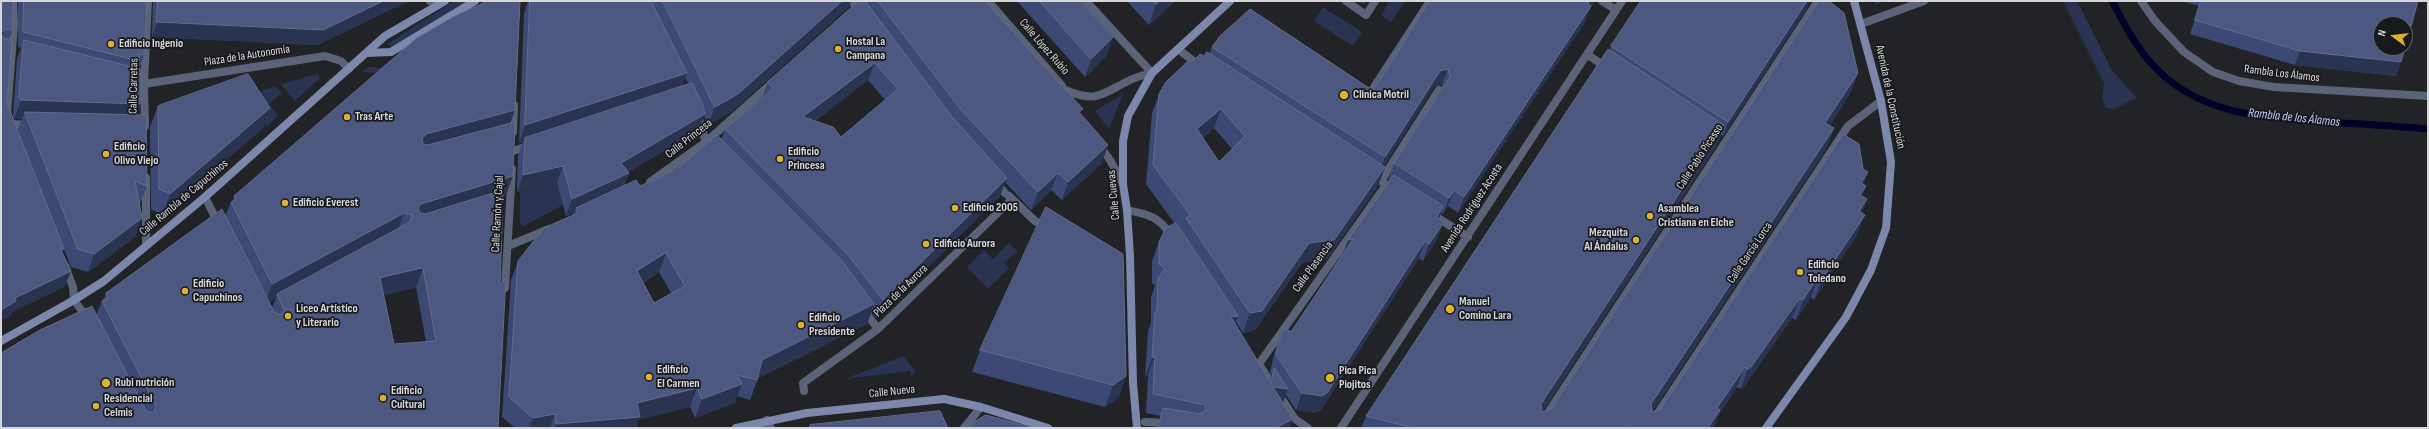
<!DOCTYPE html>
<meta charset="utf-8">
<style>
body{margin:0}
#map{position:relative;width:2429px;height:429px;overflow:hidden;background:#212326;font-family:"Sofia Sans Condensed",sans-serif}
canvas{display:block}
.frame{position:absolute;inset:0;border:2px solid #d6d6d9;pointer-events:none}
.north{position:absolute;left:2373px;top:16px;width:40px;height:40px;box-sizing:border-box;background:#18191c;border:1px solid #646568;border-radius:50%;rotate:285deg;font-size:11px;font-weight:700;line-height:16px;text-align:center;color:#d6d6d9}
.north::after{content:'';display:block;margin:auto;width:14px;height:18px;background:#dcb233;clip-path:polygon(50% 0,100% 100%,50% 72%,0 100%)}
</style>
<div id="map">
<canvas width="2429" height="429"></canvas>
<div class="frame"></div>
<div class="north">N</div>
</div>
<script>
const context = document.querySelector('canvas').getContext('2d');
context.lineJoin = 'round';
function paint(path, color) { context.fillStyle = color; context.fill(path, 'evenodd'); }
function trace(path, color, width, dash) { context.strokeStyle = color; context.lineWidth = width; context.lineCap = dash ? 'butt' : 'round'; context.setLineDash(dash || []); context.stroke(path); }
function write(font, color, halo, rows, align = 'center') {
  context.font = font + ' "Sofia Sans Condensed",sans-serif'; context.lineWidth = 3.5; context.setLineDash([]); context.textBaseline = 'middle'; context.strokeStyle = halo; context.fillStyle = color; for (const [text, x, y, turn = 0] of rows) {
    context.save(); context.translate(x, y); context.rotate((+turn || 0) * Math.PI / 180); context.textAlign = isNaN(turn) ? turn : align; if (halo) context.strokeText(text, 0, 0); context.fillText(text, 0, 0); context.restore();
  }
}
paint(new Path2D(`
 M454,1H467L394,46H390L387,44Z
 M1390,1H1405L1391,22L1381,15Z
 M2063,1H2077L2112,71L2137,98L2113,109L2106,108L2102,99L2104,83Z
 M1323,7L1362,32L1353,46L1314,21Z
 M412,47L379,73L361,72L369,67L380,68Z
 M317,74L320,78L295,101L281,84Z
 M275,86L282,93L269,104L278,115L267,127L247,96Z
 M1123,94L1109,129L1095,111Z
 M557,183L563,205L524,226L520,224V192Z
 M1009,243L1017,251L1004,263L1009,268L988,289L967,267L984,250L993,259Z
 M903,356L916,372L911,376L910,371L845,379Z`), '#2a3452');
trace(new Path2D(`
 M2112,1C2123,22 2135,45 2151,63C2197,115 2261,117 2325,122C2359,124 2394,126 2428,129`), '#020228', 7);
trace(new Path2D(`
 M1346,1L1366,15L1375,1
 M1367,98L1430,1
 M697,113L706,142L710,146
 M1381,181L1439,90
 M1009,196L1035,221L1047,228
 M863,309L878,329
 M804,391L803,383L878,329L1012,199
 M1145,422L1168,423`), '#5b6379', 8);
trace(new Path2D(`
 M430,1L440,4
 M852,1L861,13
 M988,1L1062,86
 M1602,1L1616,10
 M2141,1L2155,21L2184,52L2213,72L2239,81L2274,87L2428,96
 M1861,24L1924,1
 M1178,49L1201,67
 M1588,55L1607,68
 M130,81L144,84L325,56L341,61L349,69
 M1065,90C1097,103 1100,95 1128,81C1135,77 1144,75 1152,73L1086,1
 M7,114L14,24L13,1
 M10,124L31,125
 M145,126L144,84L148,1
 M513,132L514,105
 M1100,146L1110,160L1123,184
 M513,151L531,145
 M1373,176L1395,190
 M146,178V244
 M650,182L706,142L773,82
 M996,182L1005,193
 M205,197L218,223
 M1127,210C1150,215 1158,216 1171,235
 M1430,213L1468,237
 M508,246L549,229
 M65,266L73,287L74,300L88,319
 M505,288L512,169
 M1259,364L1386,185
 M1260,366L1295,419L1308,428
 M760,428L767,420L771,428
 M964,428L981,407
 M1341,428L1622,1
 M1538,428L1818,1
 M1648,428L1848,126L1881,101`), '#5b6379', 8);
trace(new Path2D(`
 M367,53L391,52L475,1
 M1,341L74,300L104,281L205,197L385,36L445,1
 M736,428L807,413L944,399L981,407L1048,428
 M1137,428L1133,383L1130,256L1127,210L1123,184V141L1128,116L1152,73L1230,1
 M1766,428L1846,317L1871,270L1886,228L1891,162L1881,101L1854,1`), '#7b88ab', 8);
paint(new Path2D(`
 M1,1L12,30L9,40L7,103L64,249L62,253L71,271L65,286L12,312L11,316Z
 M18,1H147L144,55L139,69L137,115L147,186L140,204L136,236L88,272L71,267L18,130L22,119H14L13,115L17,59L21,48L18,47Z
 M153,1H409L317,45L152,37Z
 M528,1H851L849,7L731,112L708,125L704,116L698,131L628,172L629,173L624,186H640L675,170L721,139L725,129L762,98L768,82L858,2V1H985L1081,114L1102,163L1062,200L1051,190L1031,210L1005,182L1000,196L876,318L872,312L867,324L758,378L750,400L737,396L735,403L695,418L690,407L638,420L636,428H515L502,417L511,280L518,261L573,215L574,213L566,216L557,183L517,192L518,155L523,142L519,143L524,13ZM685,78L689,84L682,86ZM868,80L885,100L841,137L815,121ZM659,272L671,293L654,303L643,283Z
 M1017,1H1080L1113,37L1106,56L1085,77Z
 M1127,1H1175L1149,25Z
 M1359,1H1366L1364,4Z
 M1430,1H1594L1591,6L1585,22L1458,213L1448,206L1443,214L1441,213L1439,219L1437,239L1423,261L1419,258L1321,410L1315,413L1296,410L1286,395L1283,403L1293,419L1290,428H1156L1161,416L1146,413L1148,375L1145,377L1148,331L1151,323V297L1155,286L1152,283V261L1159,242L1175,224L1146,184L1152,113L1159,94L1193,61L1204,56L1209,54L1212,47L1369,88L1374,89ZM1442,85V88L1394,163L1388,180L1390,181L1342,255L1291,332L1281,334L1275,351L1270,372L1272,375L1269,381L1235,325L1236,322L1243,333L1255,330L1302,263L1327,259L1378,186L1385,167L1384,166L1434,87ZM1214,128L1232,149L1219,162L1203,138Z
 M1641,1H1809L1806,10L1723,136L1721,135L1717,145L1542,412L1550,410L1858,73L1850,94L1830,125L1834,128L1826,149L1652,412L1660,410L1863,169L1868,172L1863,184L1866,186L1862,196L1867,199L1862,213L1857,235L1814,300L1811,297L1796,320L1792,318L1743,388L1740,389L1737,387L1718,416L1714,428H1361L1366,416L1610,50L1611,46Z
 M2181,1H2418L2396,76L2295,65L2190,34L2199,6Z
 M158,106L270,108L263,128L163,215L151,209L150,127Z
 M511,123L506,195L503,196L500,286L498,428H1L96,315L102,301L103,300L106,293L225,216L231,202L233,201L234,196ZM416,287L426,342L394,344L384,295ZM276,298L272,308L269,302Z
 M980,350L1126,376L1118,398L1105,407L972,372Z`), '#3c4974');
paint(new Path2D(`
 M383,1H409L317,45L152,37L157,22Z
 M842,1H851L849,7L731,112L708,125L715,107Z
 M1160,1H1175L1149,25L1156,4Z
 M1589,1H1594L1587,12L1591,6L1585,22L1458,213L1464,197Z
 M1807,1H1809L1806,10L1723,136L1728,122Z
 M1876,1H1885L1875,5Z
 M5,29L1,40V33Z
 M1113,37L1106,56L1085,77L1091,59Z
 M2300,51L2401,62L2396,76L2295,65Z
 M875,63L868,80L797,135L803,117Z
 M1448,69L1442,85L1434,87L1379,174L1385,157L1440,71Z
 M687,73L681,91L525,138L523,142L519,143L525,125Z
 M1858,73L1850,94L1818,144L1825,123Z
 M21,100L141,104L134,122L25,112L22,119H14Z
 M270,108L263,128L163,215L170,194Z
 M1221,109L1214,128L1190,149L1197,129Z
 M515,110L508,130L419,154L422,139L426,134Z
 M705,114L698,131L614,180L621,163Z
 M1724,125L1717,145L1533,425L1541,404Z
 M1834,128L1826,149L1643,425L1651,404Z
 M1108,145L1102,163L1062,200L1068,182Z
 M563,166L557,183L517,192L523,175Z
 M1385,167L1378,186L1327,259L1302,263L1255,330L1243,333L1250,313L1309,243Z
 M1868,172L1860,193L1861,183Z
 M629,173L622,191L576,208L574,213L566,216L572,199Z
 M1058,173L1051,190L1031,210L1038,192Z
 M513,176L506,195L414,223L418,208L421,204Z
 M1007,178L1000,196L876,318L883,300Z
 M1866,186L1858,207L1860,195Z
 M1454,190L1448,206L1443,214L1449,198Z
 M1867,199L1859,220V211Z
 M1443,206L1437,224V217Z
 M404,213L397,232L277,294L276,298L265,304L272,284Z
 M1865,215L1857,235L1814,300L1822,279Z
 M142,218L136,236L88,272L94,254Z
 M1444,222L1437,239L1423,261L1429,244Z
 M1353,239L1342,257L1348,240Z
 M1425,241L1419,258L1321,410L1315,413L1296,410L1302,393Z
 M666,253L659,272L629,291L637,271Z
 M423,268L416,287L373,297L380,278Z
 M71,271L65,286L12,312L11,316L1,321V310L15,298Z
 M1818,277L1811,297L1796,320L1803,300Z
 M1800,298L1792,318L1743,388L1740,389L1748,369Z
 M874,304L867,324L755,379L762,360Z
 M1238,316L1232,335L1231,317Z
 M1155,356L1148,375L1145,377L1152,358Z
 M1745,367L1737,387L1718,416L1714,428H1708L1717,408Z
 M1126,376L1118,398L1105,407L1113,385Z
 M742,384L735,403L695,418L702,399Z
 M1273,387L1288,389L1281,408Z
 M697,388L690,407L638,420L636,428H554L556,424Z
 M555,414L550,428H529L533,418Z
 M1293,419L1290,428H1278L1279,426Z`), '#2a3350');
const building = new Path2D(`
 M1,1H13L12,30L5,29L1,33L3,38L12,41L7,103L64,249L60,248L71,271L15,298L16,301L1,310Z
 M24,1H147L144,55L139,54V61L23,32Z
 M158,1H383L323,30L157,22Z
 M488,1H520L515,110L426,134L422,139L423,144L428,145L515,122L513,176L421,204L418,208L420,213L425,214L503,190L500,286L506,277L498,428H1V353L40,330L92,306L146,411L154,413L156,406L102,301L108,298L106,293L222,209L274,312L281,315L284,310L277,294L410,222L412,215L404,213L272,284L231,202L236,199L234,196L417,38L453,17ZM423,268L436,341L394,344L380,278Z
 M530,1H651L687,73L525,125Z
 M663,1H842L738,94L715,107Z
 M859,1H865L953,118L1007,178L883,300L849,256L725,129L773,89L768,82ZM875,63L898,89L841,137L833,127L803,117Z
 M878,1H985L1083,109L1079,112L1108,145L1068,182L1058,173L1038,192L962,111Z
 M1040,1H1080L1113,37L1091,59Z
 M1153,1H1160L1156,4Z
 M1430,1H1589L1588,4L1591,6L1464,197L1454,190L1449,198L1394,163L1450,77L1448,69L1440,71L1385,157L1212,47L1220,36L1250,9L1369,88L1374,89Z
 M1641,1H1807L1728,122L1611,46Z
 M1819,1H1829L1844,13L1858,73L1825,123L1834,128L1651,404L1652,412L1660,410L1843,134L1859,144L1863,169L1868,172L1861,183L1866,186L1860,195L1867,199L1859,211L1865,215L1822,279L1818,277L1803,300L1800,298L1751,367L1748,369L1745,367L1717,408L1720,410L1708,428H1630L1626,426L1625,428H1414L1366,416L1608,49L1724,125L1541,404L1542,412L1550,410Z
 M2201,1H2418L2405,48V24H2381V48H2405L2401,62L2300,51L2195,20Z
 M24,40L141,69V104L21,100L19,97Z
 M1207,52L1385,167L1334,240L1309,243L1262,311L1250,313L1186,218L1191,216L1153,165L1159,94L1166,82L1187,62L1193,61L1200,54L1204,56ZM1221,109L1245,136L1219,162L1197,129Z
 M248,74L270,108L170,194L159,189L158,106Z
 M692,83L703,105L705,114L621,163L629,173L572,199L563,166L523,175L525,138Z
 M25,112L146,115L147,186L135,181L142,218L94,254L78,249Z
 M717,135L842,261L874,304L762,360L757,380L737,375L742,384L702,399L697,388L637,403L640,417L556,424L555,414L533,418L509,397L518,261L544,228L578,213L576,208L636,180L640,186L675,170ZM666,253L685,286L654,303L637,271Z
 M1394,175L1443,206L1437,217L1444,222L1429,244L1425,241L1327,393L1322,396L1302,393L1276,355L1281,334L1285,328L1291,332L1353,239L1348,240Z
 M1046,207L1123,254L1126,376L1113,385L980,350Z
 M1176,223L1238,316L1231,317L1271,383L1274,368L1288,389L1273,387L1293,419L1279,426L1280,428H1158L1163,408L1200,414L1206,410L1205,405L1153,394L1155,356L1152,358L1155,312H1157L1158,278L1165,269L1159,264V242L1166,228Z
 M940,411L948,428H809L810,425Z
 M986,415L1034,428H969L974,422Z`);
paint(building, '#4c587f');
trace(building, '#626c8d', 1);
for (const [x, y, r, color] of [
 [111,44,4,"#dcb233"],
 [838,49,4,"#dcb233"],
 [1344,95,5,"#dcb233"],
 [347,117,4,"#dcb233"],
 [106,154,4,"#dcb233"],
 [780,159,4,"#dcb233"],
 [285,203,4,"#dcb233"],
 [955,208,4,"#dcb233"],
 [1650,216,4,"#dcb233"],
 [1636,240,4,"#dcb233"],
 [926,244,4,"#dcb233"],
 [1800,272,4,"#dcb233"],
 [185,291,4,"#dcb233"],
 [1450,309,5,"#dcb233"],
 [288,316,4,"#dcb233"],
 [801,325,4,"#dcb233"],
 [649,377,4,"#dcb233"],
 [1330,378,5,"#dcb233"],
 [106,383,5,"#dcb233"],
 [383,398,4,"#dcb233"],
 [96,406,4,"#dcb233"]
]) { const dot = new Path2D(); dot.arc(x, y, r, 0, 2 * Math.PI); context.fillStyle = color; context.fill(dot); trace(dot, '#18191c', 1.5); }
write('bold 12px', '#d6d6d9', '#18191c', [
 ["Hostal La",846,42],
 ["Campana",846,56],
 ["Edificio Ingenio",119,44],
 ["Clínica Motril",1353,95],
 ["Tras Arte",355,117],
 ["Edificio",114,147],
 ["Olivo Viejo",114,161],
 ["Edificio",788,152],
 ["Princesa",788,166],
 ["Edificio Everest",293,203],
 ["Edificio 2005",963,208],
 ["Asamblea",1658,209],
 ["Cristiana en Elche",1658,223],
 ["Mezquita",1628,233,"right"],
 ["Al Ándalus",1628,247,"right"],
 ["Edificio Aurora",934,244],
 ["Edificio",1808,265],
 ["Toledano",1808,279],
 ["Edificio",193,284],
 ["Capuchinos",193,298],
 ["Manuel",1459,302],
 ["Comino Lara",1459,316],
 ["Liceo Artístico",296,309],
 ["y Literario",296,323],
 ["Edificio",809,318],
 ["Presidente",809,332],
 ["Edificio",657,370],
 ["El Carmen",657,384],
 ["Pica Pica",1339,371],
 ["Piojitos",1339,385],
 ["Rubi nutrición",115,383],
 ["Edificio",391,391],
 ["Cultural",391,405],
 ["Residencial",104,399],
 ["Celmis",104,413]
], 'left');
write('12px', '#d6d6d9', '#18191c', [
 ["Calle López Rubio",1044,47,49],
 ["Plaza de la Autonomía",247,56,-9],
 ["Rambla Los Álamos",2282,74,7],
 ["Calle Carretas",134,86,-89],
 ["Avenida de la Constitución",1890,97,78],
 ["Calle Princesa",689,139,-38],
 ["Calle Pablo Picasso",1700,157,-57],
 ["Calle Cuevas",1114,195,-95],
 ["Calle Rambla de Capuchinos",184,198,-40],
 ["Avenida Rodríguez Acosta",1472,208,-57],
 ["Calle Ramón y Cajal",498,214,-87],
 ["Calle García Lorca",1750,253,-56],
 ["Calle Plasencia",1313,267,-54],
 ["Plaza de la Aurora",901,291,-44],
 ["Calle Nueva",892,392,-6]
]);
write('italic 13px', '#bcccfa', '#18191c', [
 ["Rambla de los Álamos",2294,118,6]
]);
</script>
